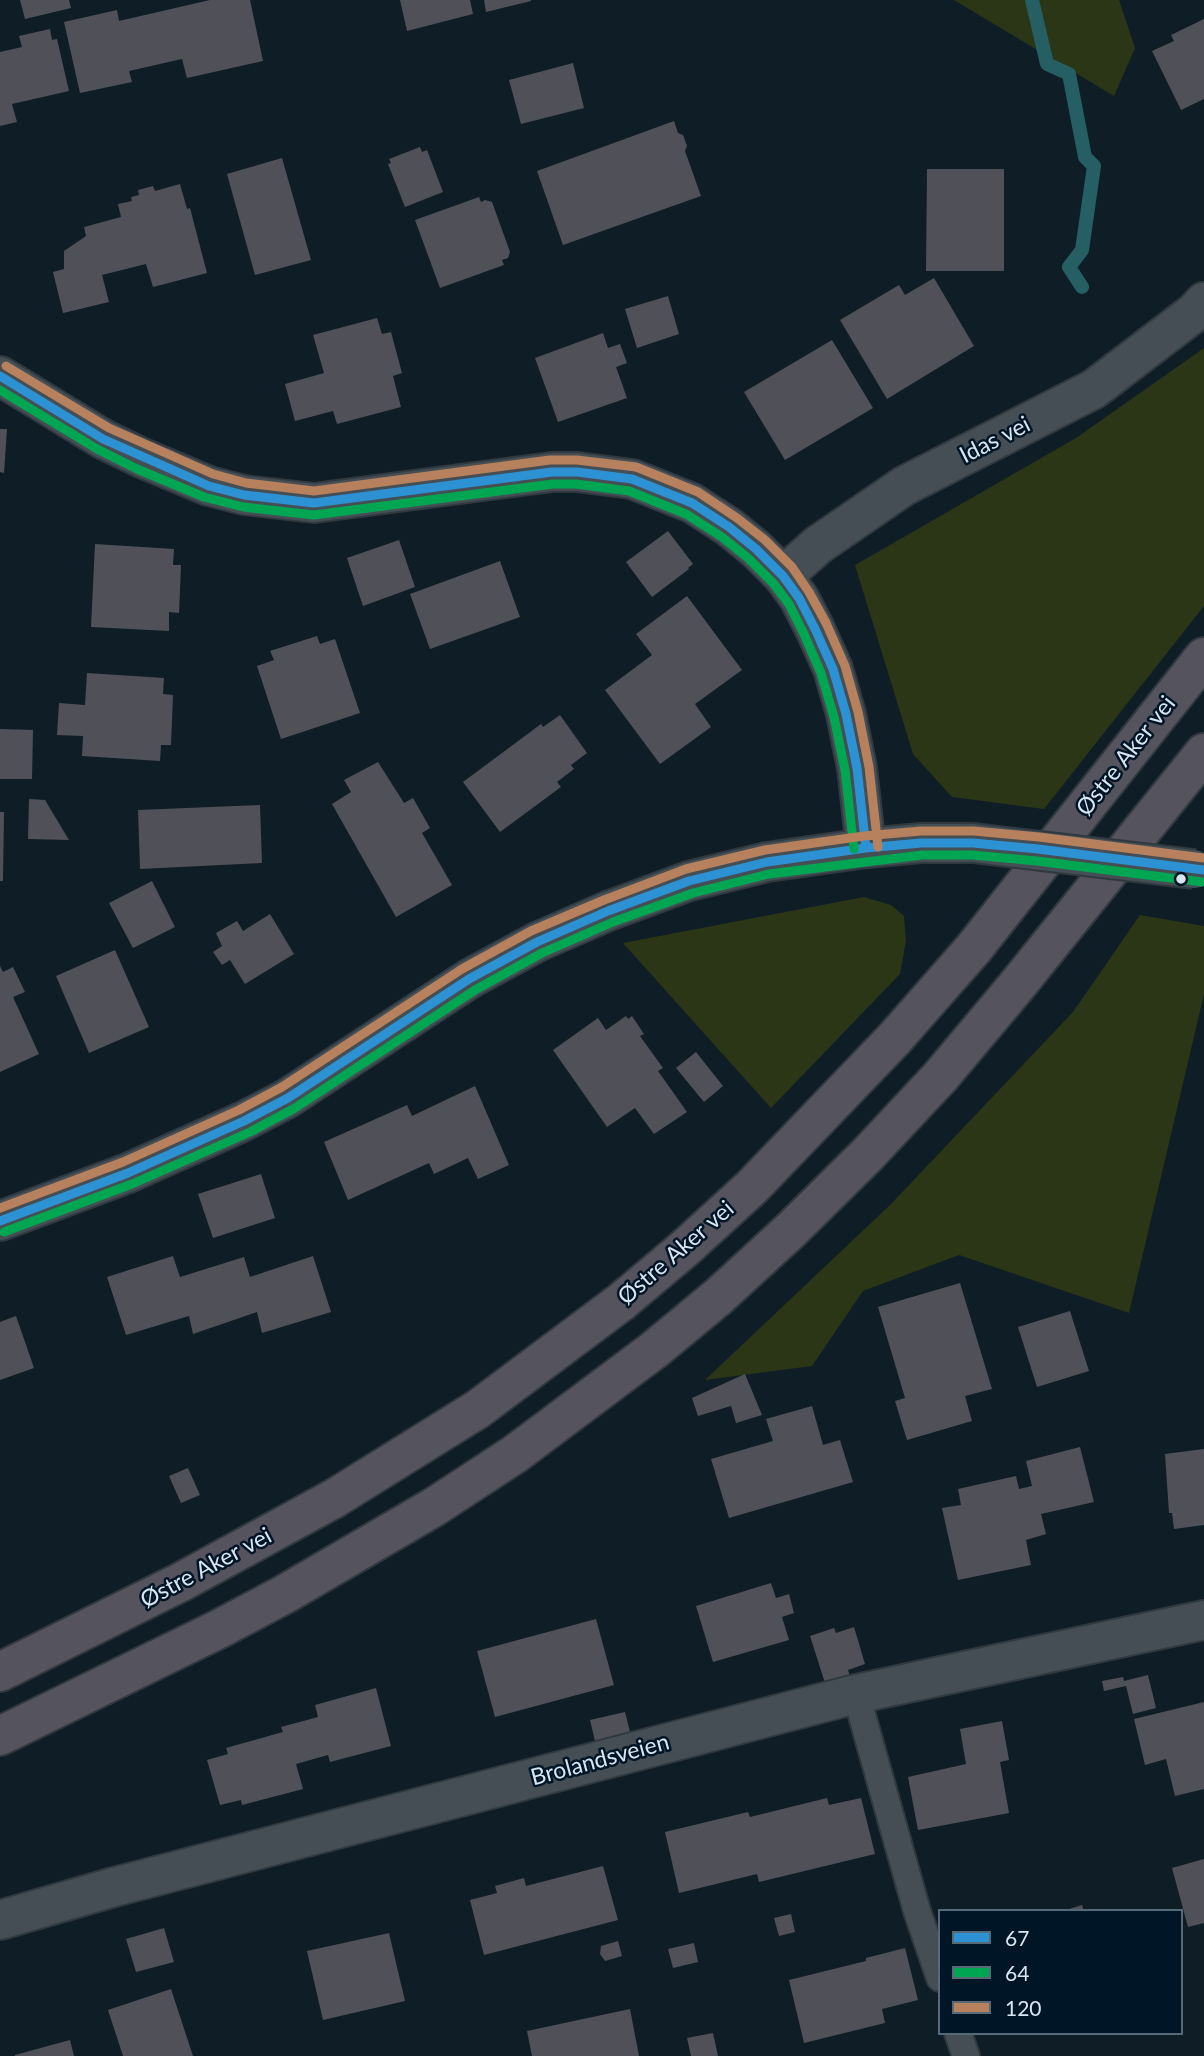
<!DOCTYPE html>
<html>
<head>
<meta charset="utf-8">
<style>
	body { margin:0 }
	#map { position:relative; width:1204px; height:2056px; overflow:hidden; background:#0f1d26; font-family:Lato,sans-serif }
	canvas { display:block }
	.legend { position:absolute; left:938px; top:1909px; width:245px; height:126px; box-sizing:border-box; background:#001525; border:2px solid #566977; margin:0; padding:9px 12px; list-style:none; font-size:21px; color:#d7e6f1 }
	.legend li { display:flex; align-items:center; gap:14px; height:35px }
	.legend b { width:35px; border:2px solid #566977 }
</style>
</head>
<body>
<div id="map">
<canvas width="1204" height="2056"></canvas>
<ul class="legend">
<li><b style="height:9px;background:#2d92d3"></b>67</li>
<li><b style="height:9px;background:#00a651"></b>64</li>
<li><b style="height:9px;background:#b6815c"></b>120</li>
</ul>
</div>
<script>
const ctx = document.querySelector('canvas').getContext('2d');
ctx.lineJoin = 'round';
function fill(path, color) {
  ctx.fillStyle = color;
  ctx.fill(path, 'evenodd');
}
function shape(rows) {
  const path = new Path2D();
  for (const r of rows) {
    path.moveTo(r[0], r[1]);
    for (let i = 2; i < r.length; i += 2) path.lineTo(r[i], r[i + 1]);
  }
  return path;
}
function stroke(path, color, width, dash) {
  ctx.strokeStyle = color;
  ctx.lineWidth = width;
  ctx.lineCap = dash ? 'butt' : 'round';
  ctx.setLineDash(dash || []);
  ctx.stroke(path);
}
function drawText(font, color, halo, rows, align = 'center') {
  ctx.font = font + ' Lato,sans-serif';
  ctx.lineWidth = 5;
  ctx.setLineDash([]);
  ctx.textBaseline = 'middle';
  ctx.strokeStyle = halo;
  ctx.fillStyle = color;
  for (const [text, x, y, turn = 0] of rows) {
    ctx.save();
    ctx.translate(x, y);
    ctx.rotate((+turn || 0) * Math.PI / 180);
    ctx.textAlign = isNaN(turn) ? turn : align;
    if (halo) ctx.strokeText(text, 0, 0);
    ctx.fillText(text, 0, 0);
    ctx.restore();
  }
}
const green = shape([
	[954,0,1119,0,1135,48,1114,96],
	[1204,348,1204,606,1044,809,952,797,913,754,855,565,1076,438],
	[864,897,891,905,904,916,906,941,900,974,771,1108,623,943],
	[1140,915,1204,926,1204,994,1129,1313,959,1255,863,1291,812,1366,705,1380,891,1204,1073,1012]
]);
const stream = shape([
	[1032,0,1047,64,1069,74,1085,157,1094,166,1082,250,1069,267,1082,287]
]);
const building = shape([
	[20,0,69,0,71,8,25,19],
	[210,0,250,0,263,61,187,78,182,59,129,71,132,82,80,93,64,22,117,10,119,21],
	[400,0,470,0,473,14,407,31],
	[484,0,531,0,531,1,486,12],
	[1204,19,1204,99,1181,110,1152,51,1174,41,1171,35],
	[50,29,52,40,57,39,69,91,12,104,17,122,0,126,0,52,22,47,19,36],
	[573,63,584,108,521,124,509,80],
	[674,121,678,133,683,135,687,146,685,151,701,196,563,245,537,171],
	[420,147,422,152,427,150,443,192,405,207,388,164,391,163,389,159],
	[282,158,311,260,255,275,227,174],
	[927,169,1004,169,1004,271,926,271],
	[180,184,187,209,190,208,207,273,153,287,146,264,102,275,109,302,63,313,53,272,64,269,64,251,86,236,84,227,121,217,118,204,132,201,131,197,139,195,138,190,153,186,155,191],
	[479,197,481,202,485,200,492,202,510,252,508,258,502,260,504,265,440,288,415,220],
	[934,278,974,346,887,399,840,320,899,285,905,295],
	[668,296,679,334,637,348,625,309],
	[377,318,382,334,391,332,402,373,393,376,401,407,337,424,333,411,295,421,285,384,324,373,313,335],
	[603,333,608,348,620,344,627,363,616,367,627,398,558,422,535,358],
	[832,340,873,408,785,460,744,392],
	[0,429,7,429,4,473,0,472],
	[668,531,693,564,688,568,689,569,652,597,626,562],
	[399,540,415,587,363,606,347,558],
	[95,544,174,549,173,565,181,565,179,613,169,612,169,631,91,627],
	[500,561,520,617,430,649,410,594],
	[687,596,742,670,695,704,711,727,660,764,605,690,652,655,636,634],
	[317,636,320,644,335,639,360,713,281,739,257,666,274,660,270,651],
	[87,673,164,678,163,694,173,695,171,745,161,745,160,761,82,756,83,736,57,735,59,703,85,705],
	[560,715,587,753,571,765,574,769,557,782,561,787,500,832,463,782,541,724,543,727],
	[0,729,33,730,32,779,0,779],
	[378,762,404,803,413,798,430,828,422,833,452,885,396,917,332,804,351,792,344,780],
	[29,799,45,800,69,840,28,839],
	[260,805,262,863,140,869,138,810],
	[0,812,4,812,3,881,0,881],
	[152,881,175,927,133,948,109,903],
	[270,914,294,954,245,984,230,960,222,965,213,952,222,946,216,933,237,921,243,931],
	[115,950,149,1027,89,1053,56,976],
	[0,966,3,972,13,967,25,992,13,997,39,1054,0,1072],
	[626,1016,628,1019,632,1016,644,1034,640,1036,663,1068,658,1071,687,1112,654,1134,635,1108,607,1127,553,1050,598,1018,606,1030],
	[696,1052,723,1086,704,1102,676,1068],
	[475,1086,509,1165,478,1179,468,1158,434,1174,429,1163,348,1200,324,1142,407,1105,412,1116],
	[261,1174,275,1218,213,1238,198,1194],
	[173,1256,180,1277,244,1257,250,1277,313,1256,331,1312,262,1333,257,1312,193,1334,189,1316,126,1335,107,1277],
	[960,1283,992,1389,965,1396,972,1421,907,1440,895,1401,905,1398,878,1307],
	[1070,1311,1089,1371,1037,1387,1018,1327],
	[16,1316,34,1368,0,1380,0,1322],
	[745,1374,762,1415,736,1423,731,1406,698,1416,692,1398],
	[812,1406,823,1445,840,1440,853,1482,729,1518,711,1459,773,1441,766,1419],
	[1080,1447,1094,1502,1041,1514,1046,1534,1026,1540,1031,1565,958,1580,942,1508,961,1505,958,1489,1016,1476,1019,1489,1032,1486,1026,1461],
	[1204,1449,1204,1525,1174,1529,1172,1513,1169,1513,1165,1454],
	[188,1468,200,1495,181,1503,169,1476],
	[771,1583,776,1598,789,1594,794,1613,782,1617,789,1640,713,1662,696,1606],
	[596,1619,614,1685,495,1717,477,1651],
	[854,1627,865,1664,848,1670,850,1676,825,1683,810,1636,834,1628,836,1633],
	[1148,1675,1156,1708,1133,1714,1126,1686,1104,1691,1102,1681,1123,1677,1124,1681],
	[376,1688,391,1746,330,1762,328,1755,296,1764,303,1789,242,1805,241,1800,220,1805,207,1760,228,1754,226,1748,283,1732,281,1727,318,1717,315,1705],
	[1204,1702,1204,1789,1175,1796,1166,1759,1145,1765,1134,1719],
	[625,1712,630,1732,595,1741,590,1720],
	[1002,1721,1009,1760,1000,1762,1009,1813,918,1830,908,1777,966,1764,960,1729],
	[827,1798,829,1805,861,1798,875,1854,759,1882,757,1874,679,1893,665,1832,748,1812,750,1817],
	[1204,1859,1204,1923,1188,1927,1172,1868],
	[603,1866,618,1920,484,1955,470,1900,497,1893,495,1886,524,1878,526,1886],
	[1082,1905,1084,1911,1066,1911,1066,1910],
	[791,1914,795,1932,779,1936,774,1918],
	[164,1928,174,1962,136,1972,126,1939],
	[389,1933,405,2001,323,2020,307,1951],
	[618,1941,622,1956,605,1961,600,1954,601,1946],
	[694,1943,698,1962,673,1968,668,1949],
	[905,1948,918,2000,882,2009,885,2023,804,2043,789,1980,866,1961,866,1958],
	[171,1989,193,2056,123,2056,108,2010],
	[630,2009,639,2056,532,2056,527,2031],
	[713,2033,718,2056,691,2056,687,2038],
	[70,2040,74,2056,15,2056,15,2055]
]);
const service = shape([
	[856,1694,917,1911,940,1978],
	[958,2033,966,2056]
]);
const minor = shape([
	[783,576,818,545,904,486,1094,389,1195,312,1204,302],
	[0,1920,114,1887,856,1694,1204,1620]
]);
const tertiary = shape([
	[0,376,103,439,142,458,209,486,244,495,314,503,552,472,577,472,632,479,692,503,729,527,756,549,783,576,799,598,815,629,833,669,846,714,857,768,866,848],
	[0,1221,128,1173,244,1121,288,1098,469,979,537,942,608,911,689,881,767,862,866,848,921,843,973,843]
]);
const trunk = shape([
	[0,1672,181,1582,335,1498,478,1409,621,1302,684,1249,752,1187,895,1038,974,948,1204,657],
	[0,1736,219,1629,285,1594,434,1507,515,1454,654,1350,718,1297,791,1230,868,1154,941,1076,1019,983,1204,753]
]);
const tertiaryBridge = shape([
	[973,843,1194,869]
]);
const bus1 = shape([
	[0,376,103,439,209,486,244,495,314,503,552,472,577,472,632,479,692,503,729,527,756,549,783,576,799,598,815,629,833,669,846,714,857,768,866,848],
	[0,1221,128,1173,244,1121,288,1098,469,979,537,942,608,911,689,881,767,862,866,848,921,843,973,843,1038,849,1204,870]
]);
const bus2 = shape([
	[0,390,97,449,137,469,204,497,243,507,314,515,553,484,576,484,629,491,686,514,722,537,748,558,774,584,789,604,804,634,821,673,834,717,845,770,854,849],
	[4,1232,132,1184,250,1132,295,1108,475,990,542,953,613,922,693,893,769,874,922,855,972,855,1037,861,1202,882]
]);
const bus3 = shape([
	[6,366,109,428,213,474,246,483,314,491,550,460,577,460,636,467,698,492,737,518,765,540,792,567,809,592,826,623,845,666,858,712,869,767,878,847],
	[0,1208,123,1162,239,1110,282,1087,462,969,531,931,604,900,686,869,765,850,864,836,921,831,974,831,1039,837,1204,858]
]);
const markers = [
	[1181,879,6,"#d7e6f1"]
];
const streetNames = [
	["Idas vei",995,440,-27],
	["Østre Aker vei",1126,756,-52],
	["Østre Aker vei",676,1253,-41],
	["Østre Aker vei",206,1568,-28],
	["Brolandsveien",600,1760,-15]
];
fill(green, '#2b3616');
stroke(stream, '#255f64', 14);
fill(building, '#505158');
stroke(service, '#303940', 30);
stroke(minor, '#303940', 42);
stroke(tertiary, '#303940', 42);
stroke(trunk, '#303940', 42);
stroke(service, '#444e54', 26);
stroke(minor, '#444e54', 38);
stroke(tertiary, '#444e54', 38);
stroke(trunk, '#54535e', 38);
stroke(tertiaryBridge, '#303940', 42, []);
stroke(tertiaryBridge, '#444e54', 38);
stroke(bus1, '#2d92d3', 9);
stroke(bus2, '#00a651', 9);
stroke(bus3, '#b6815c', 9);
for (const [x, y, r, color] of markers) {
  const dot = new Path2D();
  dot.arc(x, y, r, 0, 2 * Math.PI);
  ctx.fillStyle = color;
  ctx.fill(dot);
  stroke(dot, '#001525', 2.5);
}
drawText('23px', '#d7e6f1', '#001525', streetNames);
</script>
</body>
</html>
